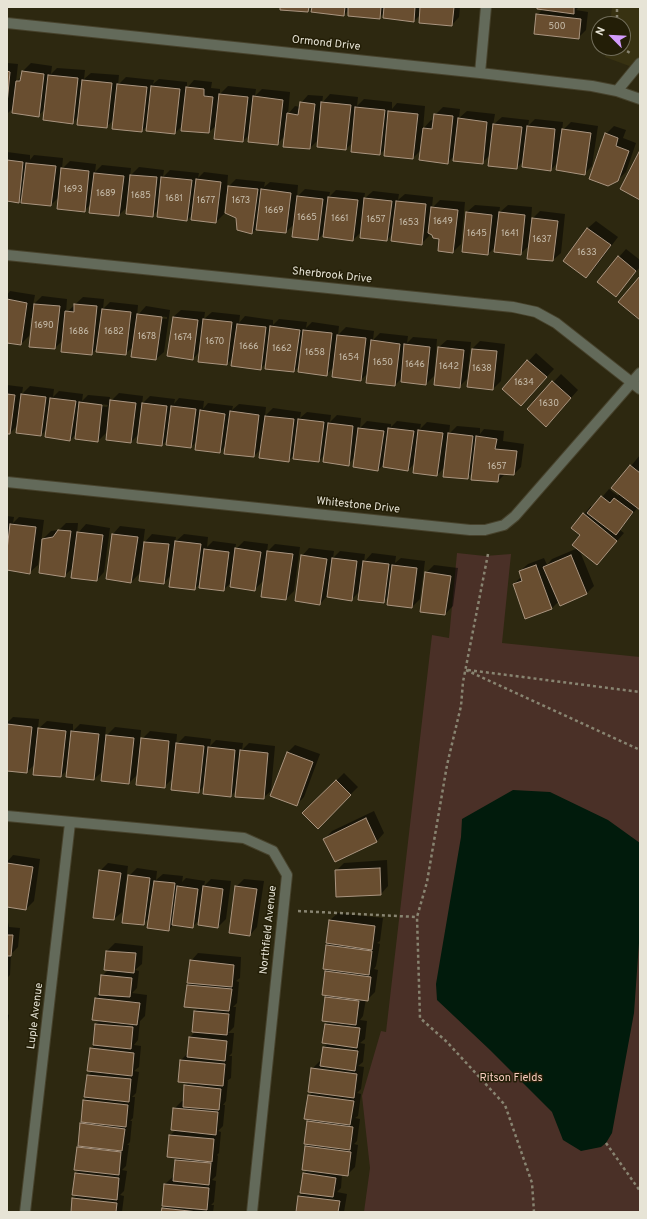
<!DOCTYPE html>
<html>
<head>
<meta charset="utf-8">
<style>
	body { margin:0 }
	#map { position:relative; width:647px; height:1219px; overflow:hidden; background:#2d2810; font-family:Overpass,sans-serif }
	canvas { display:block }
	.frame { position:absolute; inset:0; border:8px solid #e7e4d6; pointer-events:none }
	.north { position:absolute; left:591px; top:16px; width:40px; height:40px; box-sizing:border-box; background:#231e07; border:1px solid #716d5a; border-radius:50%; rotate:294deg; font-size:11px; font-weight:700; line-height:16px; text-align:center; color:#e7e4d6 }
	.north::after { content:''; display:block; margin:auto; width:14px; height:18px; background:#d39cfc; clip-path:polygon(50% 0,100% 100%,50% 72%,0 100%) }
</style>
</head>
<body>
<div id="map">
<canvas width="647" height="1219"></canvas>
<div class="frame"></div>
<div class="north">N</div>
</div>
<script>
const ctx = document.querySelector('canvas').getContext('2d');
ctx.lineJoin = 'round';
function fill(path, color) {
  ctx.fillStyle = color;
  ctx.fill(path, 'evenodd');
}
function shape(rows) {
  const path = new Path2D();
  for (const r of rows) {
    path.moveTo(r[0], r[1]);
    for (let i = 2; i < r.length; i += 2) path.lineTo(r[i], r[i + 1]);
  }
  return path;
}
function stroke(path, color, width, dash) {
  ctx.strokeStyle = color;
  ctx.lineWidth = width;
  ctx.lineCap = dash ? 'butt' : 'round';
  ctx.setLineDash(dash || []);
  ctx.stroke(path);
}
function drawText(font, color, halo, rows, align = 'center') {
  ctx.font = font + ' Overpass,sans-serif';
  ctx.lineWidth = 3;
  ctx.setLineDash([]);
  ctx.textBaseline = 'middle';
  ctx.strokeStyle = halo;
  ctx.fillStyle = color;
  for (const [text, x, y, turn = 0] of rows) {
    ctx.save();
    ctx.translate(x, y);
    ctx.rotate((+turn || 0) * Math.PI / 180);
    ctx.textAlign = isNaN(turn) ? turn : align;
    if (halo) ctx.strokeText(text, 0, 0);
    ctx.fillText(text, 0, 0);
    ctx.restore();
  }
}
const built = shape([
	[612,7,640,7,640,70,605,57,606,48,623,48,623,24,610,24]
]);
const green = shape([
	[457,553,485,556,511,554,502,643,640,657,640,1212,364,1212,370,1168,362,1096,381,1031,386,1032,432,635,449,638]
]);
const water = shape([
	[513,790,550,792,608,820,640,843,640,929,634,1013,612,1133,606,1143,601,1147,581,1151,563,1140,552,1112,490,1050,437,1000,436,984,461,837,462,819]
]);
const shadow = shape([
	[313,7,460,7,459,17,452,25,421,14,414,21,384,13,379,18,349,10,344,15],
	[538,7,579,7,576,10,588,12,586,30,578,38,537,15,543,9],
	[7,63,18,64,16,82,22,76,23,71,31,63,52,66,51,74,57,68,85,70,84,79,91,73,119,75,118,85,126,77,154,80,153,84,159,79,187,82,187,88,194,80,212,82,211,88,220,89,220,94,228,86,256,89,255,96,262,89,290,92,288,114,295,106,300,107,301,103,308,95,323,96,322,103,330,94,358,97,357,106,364,99,392,102,392,109,397,103,425,106,423,129,431,120,434,121,435,115,443,107,460,109,459,118,467,111,495,114,493,125,502,117,529,120,528,126,535,119,563,122,562,131,571,122,598,126,592,166,584,174,558,162,551,170,524,160,517,168,490,155,482,163,455,155,448,162,421,150,413,158,385,149,380,154,353,142,346,149,318,140,310,148,284,146,285,136,277,144,250,134,243,141,217,125,209,132,183,125,175,133,147,126,142,131,115,119,106,127,79,116,73,122,46,108,38,116,13,108,7,114],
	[614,126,626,130,623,138,636,143,626,172,618,180,606,134],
	[7,152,30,155,30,160,34,155,63,158,62,169,70,161,96,164,95,172,102,165,131,168,130,176,139,167,164,170,163,177,170,170,199,173,198,178,204,172,228,175,227,188,236,179,265,182,264,187,270,182,298,185,297,197,305,189,330,192,329,197,336,190,365,193,364,199,373,191,399,194,398,200,405,194,433,197,432,208,440,200,465,202,461,244,453,252,440,238,430,233,429,236,421,244,393,233,387,240,362,231,353,240,325,232,318,239,294,224,286,232,256,229,252,233,237,217,228,194,226,194,224,214,216,222,193,214,187,220,159,209,152,216,128,206,119,215,91,204,84,211,59,197,51,205,22,202,23,197,18,201,7,200],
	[475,205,500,207,499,213,508,205,532,207,531,220,540,211,565,214,561,253,553,260,530,245,520,254,496,246,488,254,467,212],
	[596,221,618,237,594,269,586,277,564,261,588,228],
	[626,249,640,260,640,267,616,295,598,281],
	[10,291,35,295,33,305,42,296,67,299,66,313,83,297,104,299,103,309,110,302,138,305,137,316,146,306,170,310,164,352,156,359,134,346,125,354,98,347,91,354,63,340,55,348,33,318,31,318,29,336,21,344,7,342,7,295],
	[143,314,167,317,167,319,143,316],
	[181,310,205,312,204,319,212,312,240,315,239,323,245,316,273,320,273,325,279,319,307,322,306,328,312,322,339,326,338,335,346,327,374,331,373,340,380,333,408,336,407,343,413,337,437,339,434,376,426,384,402,378,395,385,368,373,361,380,334,367,326,375,299,366,294,371,267,362,260,369,234,357,227,364,200,351,193,359,173,317],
	[447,340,471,342,467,379,459,387,439,347],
	[480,341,505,344,501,381,493,389,469,386,472,349],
	[536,353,554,369,528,397,503,389],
	[561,374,578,390,553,418,528,409],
	[7,385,23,387,22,394,30,386,54,389,53,397,59,391,83,394,82,401,88,395,110,397,107,420,109,420,111,401,119,393,143,396,142,404,150,396,175,399,174,404,179,398,204,401,203,409,208,403,233,406,232,410,239,404,266,407,265,416,273,408,301,412,300,418,307,412,331,415,330,422,337,415,361,418,360,428,367,421,391,424,391,427,397,421,421,424,420,429,427,422,450,425,449,434,457,426,480,428,480,434,484,429,504,431,503,441,524,444,521,467,514,474,506,473,498,481,472,473,467,478,445,467,437,475,415,463,408,470,384,464,378,470,355,457,348,464,325,454,319,461,295,454,288,461,262,448,254,456,226,445,220,452,197,441,191,447,167,440,162,445,139,434,131,442,108,431,98,441,77,433,70,440,47,429,41,435,18,425,10,433,7,433],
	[86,402,108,405,107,407,86,404],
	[640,455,640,509,638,507,620,530,624,533,604,556,579,549,594,586,586,594,559,601,552,608,526,617,514,584,522,576,520,571,528,564,544,558,547,565,552,559,578,548,582,535,584,514,591,506,593,508,609,489,618,496,620,493,613,488],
	[7,516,14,517,13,523,19,517,44,520,38,565,30,572,7,569],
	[66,523,78,523,77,534,86,524,110,528,104,572,97,580,74,567,64,576,43,539,51,531,59,530],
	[120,526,145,529,143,544,152,534,176,537,175,542,184,534,208,537,207,547,213,541,236,544,235,550,244,541,268,544,267,552,275,544,300,547,294,591,286,599,264,580,255,589,232,582,223,590,201,583,194,589,171,575,164,583,141,572,131,582,107,579,113,534],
	[309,548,334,551,333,558,340,551,365,554,364,562,372,553,396,556,395,563,401,558,425,561,420,599,412,607,389,596,383,602,360,591,352,599,327,596,320,604,302,556],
	[434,565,458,568,453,606,445,614,426,573],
	[13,717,39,719,38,729,47,721,73,724,73,731,80,724,106,727,105,737,115,727,141,730,140,741,150,731,177,734,176,745,185,736,211,739,210,746,216,740,243,743,242,750,249,743,275,746,271,791,263,798,237,789,231,796,205,785,198,792,173,778,164,787,139,773,129,783,104,770,94,779,68,769,61,776,35,764,27,772,7,770,7,723],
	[295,745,320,754,304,797,297,804,288,752],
	[344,773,358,787,318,827,304,813],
	[374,811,384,833,377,841,335,861,325,839,332,831],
	[13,855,40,859,34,901,26,909,7,906,7,862],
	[387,860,388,886,381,894,336,871,344,863],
	[108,863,128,866,122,912,114,919,94,917,100,871],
	[137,868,157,871,156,880,163,874,183,876,182,882,186,878,205,881,204,886,211,879,231,881,226,919,218,927,199,920,192,927,174,924,169,930,150,917,143,924,129,876],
	[244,879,264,881,257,927,250,935,236,887],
	[338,913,383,918,380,941,377,943,380,944,376,966,374,969,378,970,375,992,367,1000,366,999,363,1016,360,1020,367,1021,365,1039,360,1043,365,1044,363,1062,358,1066,364,1067,361,1089,357,1093,361,1094,358,1116,355,1118,360,1119,357,1141,354,1144,358,1145,355,1167,347,1175,342,1174,341,1188,337,1192,347,1194,344,1212,297,1212,299,1196,303,1192,304,1174,308,1170,306,1147,309,1144,305,1143,308,1121,311,1119,309,1096,313,1092,312,1069,320,1061,322,1061,324,1048,328,1043,326,1024,330,1021,326,997,329,994,326,971,328,968,327,946,330,943,330,920],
	[7,922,8,922,9,927,20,928,18,947,11,954,10,975,7,978],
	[115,943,143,946,142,964,135,970,139,971,137,988,132,993,147,995,145,1016,140,1021,138,1040,134,1045,141,1046,139,1067,134,1071,139,1072,136,1093,132,1097,135,1097,133,1118,130,1121,132,1121,130,1142,127,1145,129,1145,126,1166,122,1170,127,1171,124,1191,120,1195,124,1196,122,1212,72,1212,73,1199,77,1195,76,1173,80,1169,78,1148,80,1145,81,1124,84,1121,82,1121,84,1100,88,1096,85,1096,88,1075,93,1070,91,1049,94,1046,96,1024,100,1020,93,1019,96,998,100,993,102,976,109,969,105,969,107,951],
	[198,953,241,957,240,978,236,981,239,982,237,1003,233,1007,236,1007,234,1027,228,1033,234,1033,232,1053,229,1056,232,1056,231,1078,227,1081,228,1081,226,1101,223,1105,225,1105,223,1126,218,1131,221,1132,219,1153,217,1155,218,1156,216,1176,212,1180,216,1181,214,1202,211,1205,214,1205,213,1212,162,1212,163,1209,166,1205,163,1205,165,1184,174,1176,176,1160,179,1157,170,1135,176,1130,174,1109,182,1101,184,1101,185,1086,189,1082,179,1081,181,1060,188,1053,190,1037,196,1031,195,1011,199,1007,188,985,191,982,191,961],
	[7,1014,9,1015,7,1029]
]);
const building = shape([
	[280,7,309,7,308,12,280,10,280,7],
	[312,7,345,7,344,16,311,12,312,7],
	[348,7,381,7,380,19,348,16,348,7],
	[384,7,415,7,414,22,383,18,384,7],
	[420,7,454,7,452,26,419,23,420,7],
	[537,7,574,7,574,14,537,9,537,7],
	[536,14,581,19,579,39,534,34,536,14],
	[7,71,10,72,7,104,7,71],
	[22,71,44,74,39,117,12,113,16,81,20,81,22,71],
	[48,75,78,78,73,124,43,120,48,75],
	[82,80,112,83,107,128,77,125,82,80],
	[117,84,147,87,142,132,112,129,117,84],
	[151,86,180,89,175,134,146,131,151,86],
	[186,87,204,89,204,96,213,97,209,133,181,131,186,87],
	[219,94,248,97,243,142,214,139,219,94],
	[253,96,283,100,278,145,248,142,253,96],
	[300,102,315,104,310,149,283,147,287,113,298,115,300,102],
	[321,102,351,105,346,150,317,147,321,102],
	[355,107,385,110,380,155,351,152,355,107],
	[388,111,418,114,413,159,384,156,388,111],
	[434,114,453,116,448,164,419,160,423,128,432,129,434,114],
	[458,118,487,122,483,164,453,161,458,118],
	[493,124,522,127,517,169,488,166,493,124],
	[527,126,555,129,551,171,522,167,527,126],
	[562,129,591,133,585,175,556,170,562,129],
	[605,133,618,138,616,146,629,151,618,181,608,186,589,179,605,133],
	[640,150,640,200,620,189,640,150],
	[7,160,23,162,19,203,7,201,7,160],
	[26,163,56,166,51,206,21,203,26,163],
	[61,168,89,171,85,212,57,209,61,168],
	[94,173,124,176,119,216,89,213,94,173],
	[130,175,157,177,153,217,126,214,130,175],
	[161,177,192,180,187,221,157,217,161,177],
	[196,179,221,182,216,223,191,220,196,179],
	[228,186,258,189,252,234,237,230,236,218,225,213,228,186],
	[261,189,291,193,286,233,256,230,261,189],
	[297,196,323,199,318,240,292,237,297,196],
	[328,197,358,200,353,241,323,237,328,197],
	[364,198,392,201,387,241,360,238,364,198],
	[396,201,426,204,422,245,391,241,396,201],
	[431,207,458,210,453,253,438,251,439,239,433,238,432,235,428,233,431,207],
	[466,212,492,215,488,255,462,252,466,212],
	[499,212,525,215,521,255,494,252,499,212],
	[532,218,558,221,553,261,527,259,532,218],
	[587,228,611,245,586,278,563,261,587,228],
	[618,256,636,271,616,297,597,282,618,256],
	[640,276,640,320,618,302,640,276],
	[7,299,27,303,21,345,7,343,7,299],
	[34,304,60,306,55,349,29,347,34,304],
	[74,304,97,306,92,355,61,352,65,311,74,312,74,304],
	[102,309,131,312,126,355,96,352,102,309],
	[137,314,162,317,156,360,131,357,137,314],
	[173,317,198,320,193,360,167,356,173,317],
	[203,319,232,322,227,365,198,362,203,319],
	[237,324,266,327,261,370,231,366,237,324],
	[270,326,300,330,294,372,265,369,270,326],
	[303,330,332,333,327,376,298,372,303,330],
	[337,335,366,338,361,381,332,377,337,335],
	[371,340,400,344,395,386,366,383,371,340],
	[404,344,430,347,426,385,401,382,404,344],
	[438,347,464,350,460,388,434,385,438,347],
	[472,349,497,351,493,390,467,387,472,349],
	[527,360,547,377,521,406,502,389,527,360],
	[552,381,571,398,546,427,527,409,552,381],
	[7,394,15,395,10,434,7,434,7,394],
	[21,394,46,397,41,436,16,433,21,394],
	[50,398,76,401,70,441,45,437,50,398],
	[110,400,136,403,131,443,106,440,110,400],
	[79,402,102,405,98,442,75,439,79,402],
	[142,403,167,406,162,446,137,443,142,403],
	[171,406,196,409,191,448,166,445,171,406],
	[200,410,225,414,220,453,195,450,200,410],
	[230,411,259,415,254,457,224,454,230,411],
	[265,416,294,419,289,462,259,458,265,416],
	[298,419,324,422,319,462,293,459,298,419],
	[328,423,353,426,349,466,323,462,328,423],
	[358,428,384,431,378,471,353,467,358,428],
	[388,428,414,431,408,471,383,467,388,428],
	[418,430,443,433,437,476,413,473,418,430],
	[448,433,473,436,468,479,443,477,448,433],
	[476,436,497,439,495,449,517,451,514,475,499,474,498,482,471,480,476,436],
	[630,465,640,473,640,510,611,488,630,465],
	[601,496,610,503,614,498,633,512,616,535,587,513,601,496],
	[583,513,617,541,597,565,572,545,580,535,571,528,583,513],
	[10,524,36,527,30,574,7,570,7,550,10,524],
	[58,530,71,531,65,577,39,573,42,539,53,537,58,530],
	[77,532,103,535,97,581,71,578,77,532],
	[112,534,138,537,131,583,106,579,112,534],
	[175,541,201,544,195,590,169,587,175,541],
	[144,542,169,544,164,584,139,581,144,542],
	[235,548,261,552,255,591,230,587,235,548],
	[204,549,229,552,224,591,199,588,204,549],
	[267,551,293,554,286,600,261,597,267,551],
	[301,555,327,559,320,605,295,601,301,555],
	[571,555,587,594,560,606,543,567,571,555],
	[332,558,357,561,352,601,327,597,332,558],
	[363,561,389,564,384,603,358,600,363,561],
	[392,565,417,568,412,608,387,605,392,565],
	[536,565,552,609,525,619,513,584,522,581,519,571,536,565],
	[425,572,451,576,445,615,420,612,425,572],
	[7,724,32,727,27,773,7,771,7,724],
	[38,728,66,731,61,777,33,775,38,728],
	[71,731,99,734,94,780,66,777,71,731],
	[106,735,134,738,129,784,101,781,106,735],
	[141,738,169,741,165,788,136,785,141,738],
	[176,743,204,746,199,793,171,790,176,743],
	[208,747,235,750,231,797,203,794,208,747],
	[240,750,268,753,264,799,235,797,240,750],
	[287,752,313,762,297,806,270,796,287,752],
	[336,780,351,795,318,829,302,813,336,780],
	[366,818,377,842,335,862,323,839,366,818],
	[7,863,33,867,26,910,7,907,7,863],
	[380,868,381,895,336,897,335,870,380,868],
	[99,870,121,873,114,920,93,918,99,870],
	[128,875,150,878,144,925,122,923,128,875],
	[154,881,175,883,169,931,147,928,154,881],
	[177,886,198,889,193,928,172,925,177,886],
	[203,886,223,889,218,928,198,925,203,886],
	[235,886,257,889,250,936,229,933,235,886],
	[329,920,375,926,372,950,326,943,329,920],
	[7,935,13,935,11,956,7,956,7,935],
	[326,945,372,951,369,975,323,969,326,945],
	[106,951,136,953,134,973,104,970,106,951],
	[190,960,234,965,232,987,187,983,190,960],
	[325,971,371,977,368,1001,322,995,325,971],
	[101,975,132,978,130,997,99,995,101,975],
	[187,985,232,989,229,1011,184,1007,187,985],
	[325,997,359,1001,356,1025,322,1021,325,997],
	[95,998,140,1003,137,1025,92,1020,95,998],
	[194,1011,229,1014,227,1035,192,1032,194,1011],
	[95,1024,133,1027,131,1049,93,1045,95,1024],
	[325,1024,360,1028,357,1048,322,1043,325,1024],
	[189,1037,227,1041,225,1061,187,1057,189,1037],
	[323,1047,358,1051,355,1071,320,1066,323,1047],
	[90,1048,134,1053,132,1076,87,1071,90,1048],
	[180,1060,225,1064,223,1086,178,1082,180,1060],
	[311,1068,357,1074,354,1098,308,1092,311,1068],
	[87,1075,131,1079,129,1102,84,1097,87,1075],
	[184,1085,221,1089,219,1110,183,1107,184,1085],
	[308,1095,354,1101,350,1125,304,1119,308,1095],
	[83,1100,128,1105,126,1127,81,1122,83,1100],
	[173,1108,218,1112,216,1135,171,1130,173,1108],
	[307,1121,353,1127,350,1150,304,1144,307,1121],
	[80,1123,125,1129,122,1151,78,1146,80,1123],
	[169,1135,214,1139,212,1162,167,1157,169,1135],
	[305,1146,351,1152,348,1176,302,1170,305,1146],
	[77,1147,121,1152,119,1175,74,1170,77,1147],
	[175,1160,211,1163,209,1185,173,1181,175,1160],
	[75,1173,119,1178,117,1200,72,1195,75,1173],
	[303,1173,336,1178,333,1197,300,1193,303,1173],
	[164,1184,209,1188,207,1210,162,1206,164,1184],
	[298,1196,340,1201,338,1212,296,1212,298,1196],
	[72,1198,117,1203,116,1212,71,1212,72,1198],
	[162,1208,198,1212,161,1212,162,1208]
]);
const path = shape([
	[617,24,617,7],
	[622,48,630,53],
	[488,554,463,682,461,706,447,765,427,882,417,917,420,1018,447,1042,505,1105,532,1183,534,1212],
	[466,670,640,750],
	[468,670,640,692],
	[298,911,417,917],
	[606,1143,640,1191]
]);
const minor = shape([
	[7,23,480,73,592,86,617,91,640,99],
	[480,73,486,7],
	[617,91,640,63],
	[7,255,513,307,536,312,556,323,640,389],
	[7,482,470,530,485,530,504,525,515,516,640,373],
	[7,816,244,838,273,851,287,875,252,1212],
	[25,1212,70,823]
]);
const numberNames = [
	["500",557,27],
	["1693",73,190],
	["1689",106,194],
	["1685",141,196],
	["1681",174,199],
	["1677",206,201],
	["1673",241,201],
	["1669",274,211],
	["1665",307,218],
	["1661",340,219],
	["1657",376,220],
	["1649",443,222],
	["1653",409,223],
	["1645",477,234],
	["1641",510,234],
	["1637",542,240],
	["1633",587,253],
	["1690",44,326],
	["1686",79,332],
	["1682",114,332],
	["1678",147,337],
	["1674",183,338],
	["1670",215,342],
	["1666",249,347],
	["1662",282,349],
	["1658",315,353],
	["1654",349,358],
	["1650",383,363],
	["1646",415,365],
	["1642",449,367],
	["1638",482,369],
	["1634",524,383],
	["1630",549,404],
	["1657",497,467]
];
const streetNames = [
	["Ormond Drive",326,44,6],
	["Sherbrook Drive",332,276,6],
	["Whitestone Drive",358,506,6],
	["Northfield Avenue",269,930,-84],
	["Luple Avenue",36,1016,-83]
];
const parkNames = [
	["Ritson Fields",511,1079]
];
fill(built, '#383212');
fill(green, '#4a3027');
fill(water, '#011b0c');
fill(shadow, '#0007');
fill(building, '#694e30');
stroke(building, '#aa9580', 1);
stroke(minor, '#47422c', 12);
stroke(path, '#888471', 2.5, [3, 3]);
stroke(minor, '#636a5a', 10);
drawText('9px', '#c8beac', null, numberNames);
drawText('11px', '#e7e4d6', '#231e07', streetNames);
drawText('11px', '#f7ccbe', '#231e07', parkNames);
</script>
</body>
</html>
